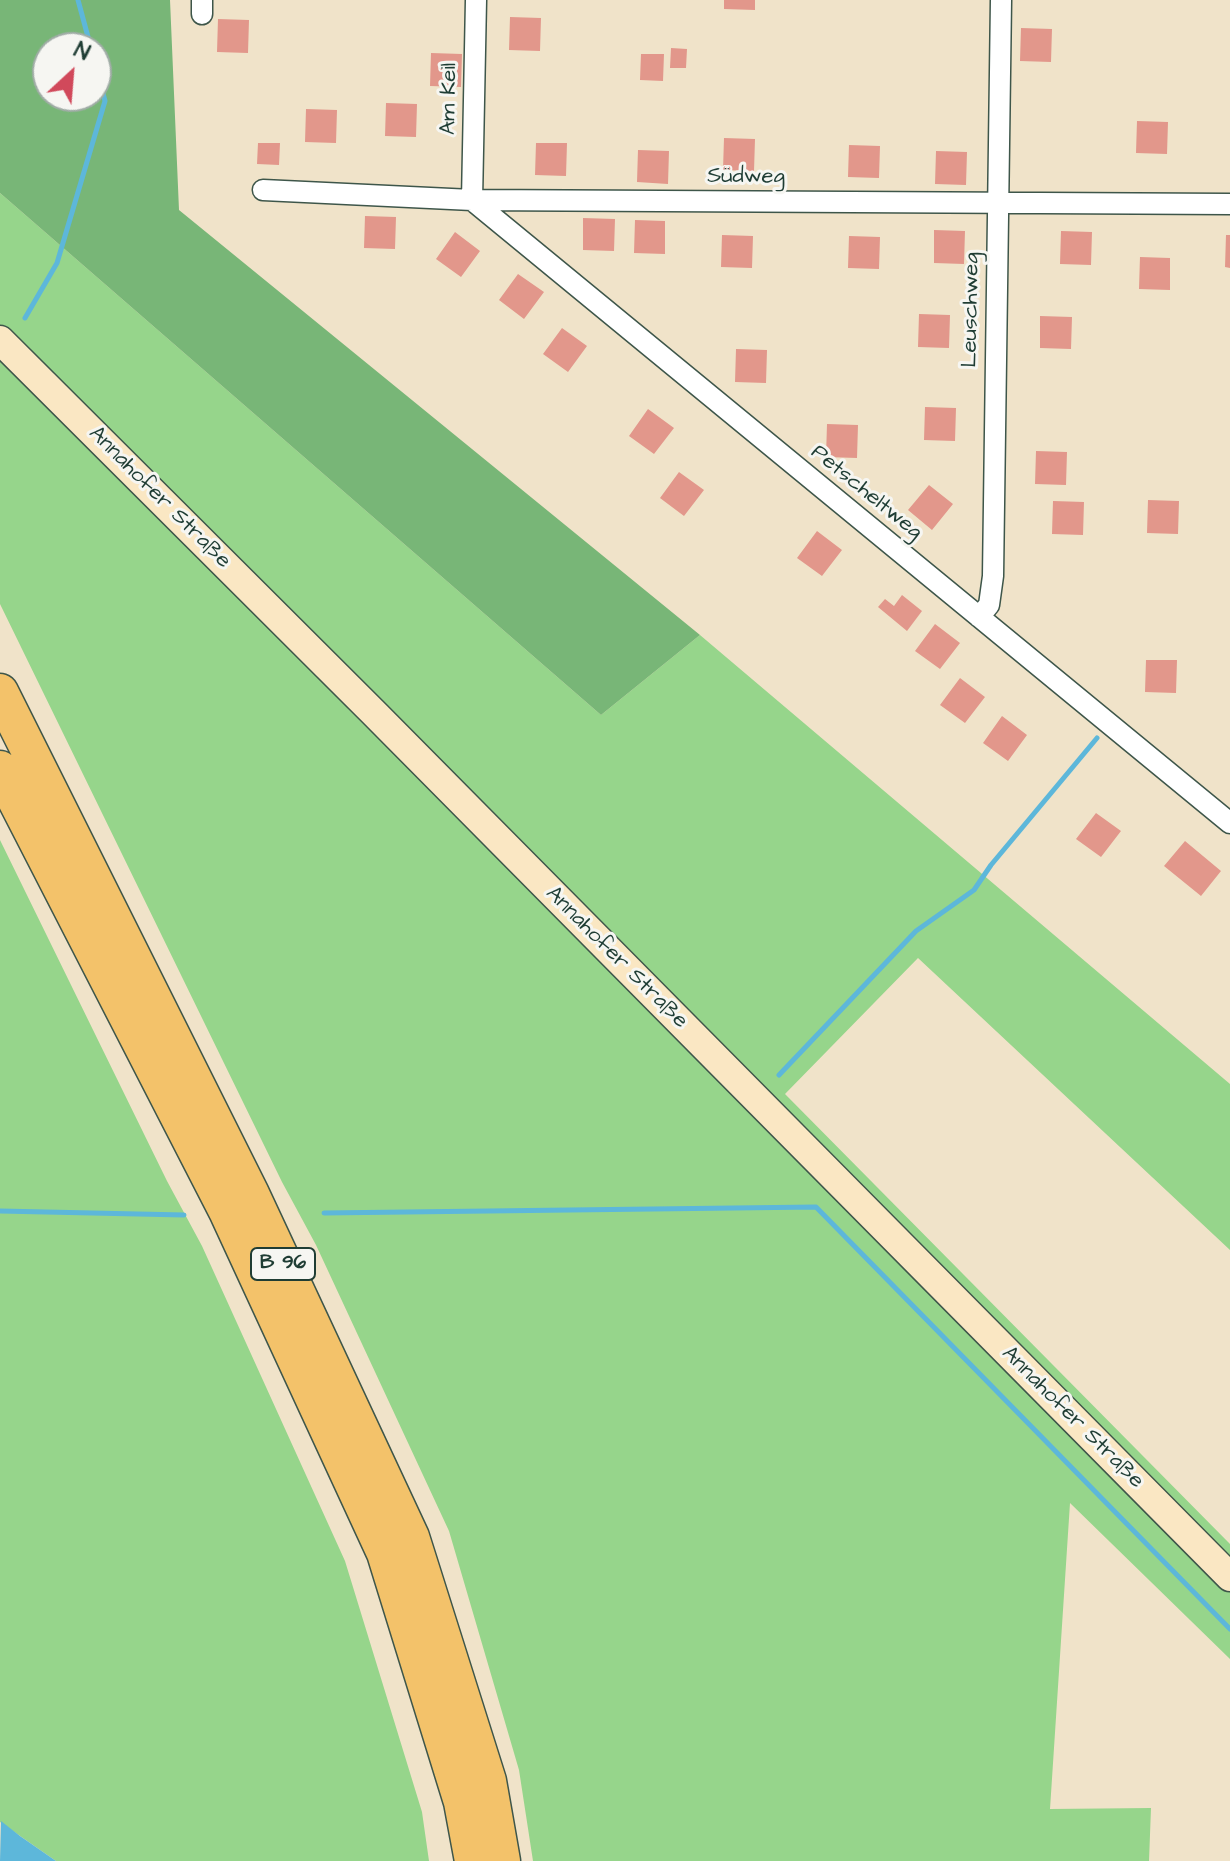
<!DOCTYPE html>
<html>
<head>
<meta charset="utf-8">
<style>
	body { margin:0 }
	#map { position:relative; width:1230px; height:1861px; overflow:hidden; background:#f0e3c9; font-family:"Architects Daughter",sans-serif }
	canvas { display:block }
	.north { position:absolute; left:32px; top:32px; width:80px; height:80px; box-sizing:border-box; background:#f6f6f2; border:2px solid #a0aca6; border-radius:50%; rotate:26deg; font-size:22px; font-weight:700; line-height:32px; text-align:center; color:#1f3d34 }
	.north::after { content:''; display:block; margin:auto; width:28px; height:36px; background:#d1495b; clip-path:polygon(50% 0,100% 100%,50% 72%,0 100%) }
</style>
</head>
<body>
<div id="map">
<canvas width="1230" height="1861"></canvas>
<div class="north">N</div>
</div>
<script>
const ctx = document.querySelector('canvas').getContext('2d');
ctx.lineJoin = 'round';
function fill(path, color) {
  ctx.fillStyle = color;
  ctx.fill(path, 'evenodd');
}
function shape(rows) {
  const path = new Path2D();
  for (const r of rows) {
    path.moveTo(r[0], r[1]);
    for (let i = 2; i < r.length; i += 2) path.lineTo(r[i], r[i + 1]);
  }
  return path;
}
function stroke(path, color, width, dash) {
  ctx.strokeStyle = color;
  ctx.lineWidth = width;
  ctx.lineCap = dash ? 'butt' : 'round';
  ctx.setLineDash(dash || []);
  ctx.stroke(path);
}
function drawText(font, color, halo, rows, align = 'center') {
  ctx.font = font + ' "Architects Daughter",sans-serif';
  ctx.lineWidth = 6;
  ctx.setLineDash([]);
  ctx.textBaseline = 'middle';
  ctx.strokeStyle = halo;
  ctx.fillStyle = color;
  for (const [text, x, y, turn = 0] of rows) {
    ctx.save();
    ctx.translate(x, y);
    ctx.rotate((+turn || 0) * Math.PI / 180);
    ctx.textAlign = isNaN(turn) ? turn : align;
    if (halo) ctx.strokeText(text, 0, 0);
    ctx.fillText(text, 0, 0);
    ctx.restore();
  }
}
const green = shape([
	[0,193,601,715,700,635,1230,1084,1230,1250,918,958,785,1094,1230,1544,1230,1659,1070,1503,1050,1809,1151,1808,1149,1861,533,1861,519,1770,449,1531,316,1245,282,1182,0,604],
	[0,840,167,1181,202,1246,345,1561,422,1812,429,1861,56,1861,0,1822]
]);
const forest = shape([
	[0,0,170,0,179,210,700,635,601,715,0,193],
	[48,48,96,48,96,96,48,96]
]);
const water = shape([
	[1,1821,20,1836,56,1861,0,1861]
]);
const stream = shape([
	[78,0,91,48],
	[25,318,57,263,105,101,96,67],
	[779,1075,916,931,974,890,991,865,1097,738],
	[0,1211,184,1215],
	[324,1213,816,1207,1230,1629]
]);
const building = shape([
	[724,0,755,0,755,10,724,9],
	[510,17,541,18,540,51,509,50],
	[218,19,249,20,248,53,217,52],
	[1021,28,1052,29,1051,62,1020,61],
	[671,48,687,49,686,68,670,68],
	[431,53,462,54,461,87,430,86],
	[641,54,664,54,663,81,640,80],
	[386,103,417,104,416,137,385,136],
	[306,109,337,110,336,143,305,142],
	[1137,121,1168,122,1167,154,1136,153],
	[724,138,755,139,754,171,723,170],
	[258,143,280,143,279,165,257,164],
	[536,143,567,143,566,176,535,175],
	[849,145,880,146,879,178,848,177],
	[638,150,669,151,668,184,637,182],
	[936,151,967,152,966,185,935,184],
	[365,216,396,217,395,249,364,248],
	[583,218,615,219,614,251,583,250],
	[635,220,665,221,665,254,634,253],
	[934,230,965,231,964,264,934,263],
	[1061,231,1092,232,1091,265,1060,264],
	[455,232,480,251,461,277,436,259],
	[722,235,753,236,752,268,721,267],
	[1226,235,1230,235,1230,268,1225,267],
	[849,236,880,237,879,269,848,268],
	[1140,257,1170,258,1170,290,1139,289],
	[518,274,544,292,524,319,499,300],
	[919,314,950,315,949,348,918,347],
	[1040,316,1072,317,1071,349,1040,348],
	[562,328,587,346,568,372,543,354],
	[736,349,767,350,766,383,735,382],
	[925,407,956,408,955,441,924,440],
	[648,409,674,428,654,454,629,436],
	[827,424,858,425,857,458,826,457],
	[1036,451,1067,452,1066,485,1035,484],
	[679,472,704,490,684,516,660,498],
	[929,485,953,504,932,530,908,510],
	[1148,500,1179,501,1178,534,1147,533],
	[1053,501,1084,502,1083,535,1052,534],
	[817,531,842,550,822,576,797,558],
	[902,595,922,611,907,631,878,607,885,599,894,606],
	[935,624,960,643,940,669,915,651],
	[1146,660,1177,660,1176,693,1145,692],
	[960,678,985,697,965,723,940,705],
	[1002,716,1027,735,1008,761,983,743],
	[1096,813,1121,831,1101,857,1076,839],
	[1185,841,1221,871,1201,896,1164,866]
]);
const street = shape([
	[476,0,472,200,1230,823],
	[202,14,202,0],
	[263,190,472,200,1230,204],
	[979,617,989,605,993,576,1001,0]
]);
const secondary = shape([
	[0,340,374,713,1230,1577]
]);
const highway = shape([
	[0,692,251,1194,411,1537,488,1781,502,1861],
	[0,769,227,1211,385,1553,462,1802,473,1861]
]);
const shields = [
	[283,1264,64]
];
const shieldNames = [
	["B 96",283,1264]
];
const streetNames = [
	["Am Keil",450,99,-89],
	["Südweg",746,177],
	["Leuschweg",972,310,-89],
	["Petscheltweg",866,493,39],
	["Annahofer Straße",159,498,45],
	["Annahofer Straße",616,958,45],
	["Annahofer Straße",1072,1418,45]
];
fill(green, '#96d58b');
fill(forest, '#78b677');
fill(water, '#5db7da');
stroke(stream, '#5db7da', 5);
fill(building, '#e2978b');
stroke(street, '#3e564a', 23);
stroke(secondary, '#3e564a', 31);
stroke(highway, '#3e564a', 39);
stroke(street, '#fff', 20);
stroke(secondary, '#fae7c3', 28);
stroke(highway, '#f3c26a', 36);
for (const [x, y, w] of shields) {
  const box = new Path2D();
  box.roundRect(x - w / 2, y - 16, w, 32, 6);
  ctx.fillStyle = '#f6f6f2';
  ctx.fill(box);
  stroke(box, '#1f3d34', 2);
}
drawText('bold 20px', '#1f3d34', null, shieldNames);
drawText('22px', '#1f3d34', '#f6f6f2', streetNames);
</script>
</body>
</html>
